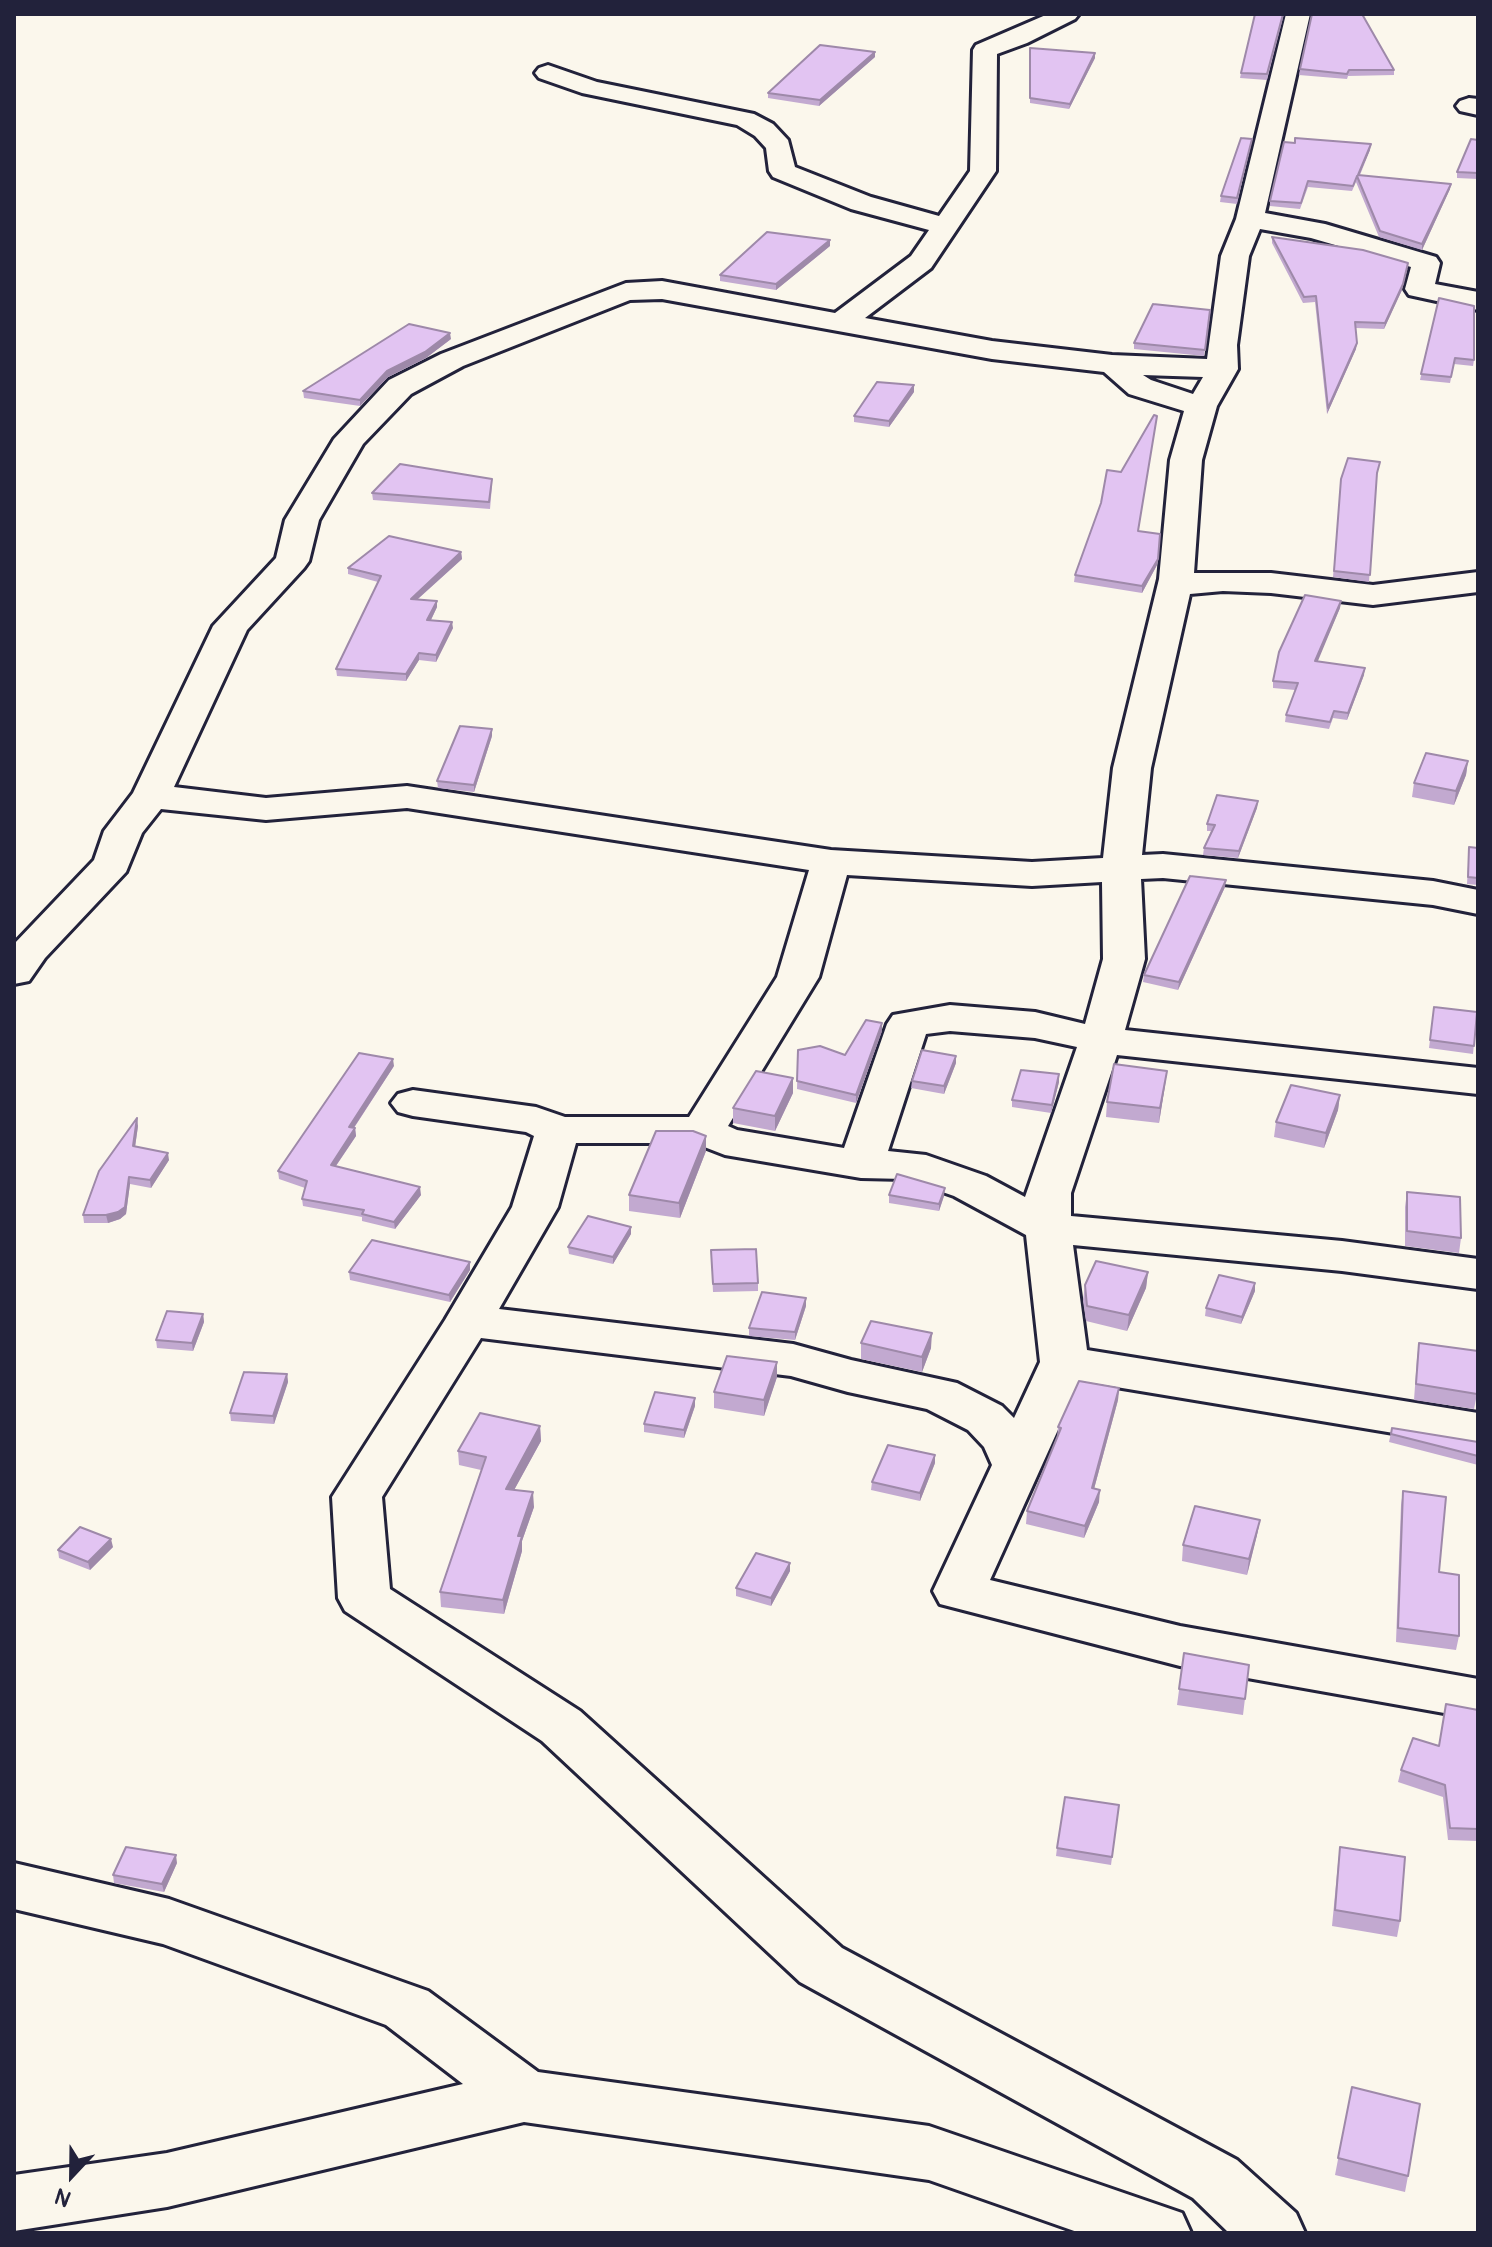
<!DOCTYPE html>
<html>
<head>
<meta charset="utf-8">
<style>
	body { margin:0 }
	#map { position:relative; width:1492px; height:2247px; overflow:hidden; background:#fbf7ec; font-family:Pangolin,sans-serif }
	canvas { display:block }
	.frame { position:absolute; inset:0; border:16px solid #22223b; pointer-events:none }
	.north { position:absolute; left:32px; top:2135px; width:80px; height:80px; -webkit-text-stroke:6px #fbf7ec; paint-order:stroke; rotate:202deg; font-size:22px; font-weight:700; line-height:32px; text-align:center; color:#22223b }
	.north::after { content:''; display:block; margin:auto; width:28px; height:36px; background:#22223b; clip-path:polygon(50% 0,100% 100%,50% 72%,0 100%) }
</style>
</head>
<body>
<div id="map">
<canvas width="1492" height="2247"></canvas>
<div class="frame"></div>
<div class="north">N</div>
</div>
<script>
const ctx = document.querySelector('canvas').getContext('2d');
ctx.lineJoin = 'round';
function shape(rows) {
  const path = new Path2D();
  for (const r of rows) {
    path.moveTo(r[0], r[1]);
    for (let i = 2; i < r.length; i += 2) path.lineTo(r[i], r[i + 1]);
  }
  return path;
}
function stroke(path, color, width, dash) {
  ctx.strokeStyle = color;
  ctx.lineWidth = width;
  ctx.lineCap = dash ? 'butt' : 'round';
  ctx.setLineDash(dash || []);
  ctx.stroke(path);
}
function fill(path, color) {
  ctx.fillStyle = color;
  ctx.fill(path, 'evenodd');
}
const minor = shape([
	[1048,14,1079,14,1075,19,1027,43,997,54,996,171,931,268,865,318,992,341,1112,355,1207,359,1221,256,1236,219,1286,14,1310,14,1265,213,1325,224,1436,257,1440,263,1435,284,1478,292,1478,310,1409,295,1405,289,1411,267,1311,238,1260,229,1249,256,1237,345,1238,369,1217,406,1202,460,1194,573,1271,573,1373,585,1478,572,1478,592,1373,605,1271,593,1223,591,1190,594,1151,768,1142,855,1163,854,1433,881,1478,890,1478,914,1433,905,1163,878,1141,879,1145,959,1125,1030,1478,1068,1478,1094,1117,1055,1071,1193,1071,1216,1342,1241,1478,1259,1478,1289,1342,1271,1073,1245,1087,1350,1478,1413,1478,1447,1080,1381,990,1580,1180,1626,1478,1679,1478,1719,1180,1666,940,1604,933,1591,992,1465,984,1447,968,1430,927,1409,848,1392,791,1376,481,1338,382,1497,390,1589,580,1711,842,1948,1237,2160,1296,2213,1305,2233,1229,2233,1193,2198,800,1982,542,1741,345,1611,338,1598,332,1497,445,1320,512,1207,534,1136,526,1132,413,1116,398,1112,391,1103,398,1094,413,1090,536,1107,565,1117,689,1117,777,977,809,870,407,808,266,820,161,809,142,833,126,872,45,958,29,981,14,984,14,944,94,860,104,831,133,793,213,626,276,558,285,520,334,439,389,380,441,354,626,283,662,281,835,313,911,256,929,230,851,209,773,177,769,171,766,148,755,136,737,125,582,93,539,78,535,73,539,68,548,65,597,82,754,114,773,124,788,140,795,167,871,197,939,216,970,171,973,50,976,45,1048,14],
	[662,299,992,359,1104,372,1129,394,1184,411,1170,460,1159,579,1113,768,1103,858,1032,862,831,850,407,786,266,798,174,787,247,630,304,568,309,561,319,520,363,444,411,394,463,366,630,300,662,299],
	[1143,375,1203,377,1193,394,1151,380,1143,375],
	[847,875,1032,886,1102,882,1103,959,1085,1024,1035,1012,950,1005,893,1015,887,1024,844,1148,737,1130,728,1126,819,977,847,875],
	[950,1031,1035,1038,1077,1047,1025,1197,986,1176,926,1155,888,1151,926,1034,950,1031],
	[576,1143,694,1143,725,1155,861,1178,905,1179,954,1196,1026,1235,1040,1362,1014,1418,1002,1406,957,1383,851,1360,793,1344,499,1309,558,1207,576,1143],
	[1469,98,1478,99,1478,115,1460,111,1456,106,1460,101,1469,98],
	[14,1863,169,1899,428,1991,538,2072,929,2126,1182,2213,1191,2233,1080,2233,929,2180,524,2122,167,2207,14,2231,14,2175,167,2153,463,2084,386,2025,163,1944,14,1909,14,1863]
]);
const wall = shape([
	[1284,14,1267,80,1240,78,1241,73],
	[1030,48,1095,53,1095,58,1069,109,1030,103],
	[875,57,819,106,768,98,768,93],
	[1300,69,1394,70,1394,75,1348,76,1347,79,1299,75],
	[1252,139,1237,204,1220,202,1221,196],
	[1478,140,1478,179,1457,178,1457,172],
	[1370,150,1360,175,1450,189,1422,250,1379,237,1356,182,1352,191,1308,187,1300,209,1270,206,1270,201],
	[1272,237,1402,290,1384,329,1356,328,1356,349,1327,414,1315,302,1303,303,1272,243],
	[830,246,776,290,720,281,720,275],
	[1439,298,1474,360,1473,366,1454,364,1450,383,1420,380],
	[1210,310,1204,356,1134,349,1134,343],
	[451,339,426,358,388,377,360,406,304,398,303,391],
	[914,392,889,427,854,422,854,416],
	[1380,462,1376,478,1369,582,1333,577,1341,479],
	[492,486,490,509,373,500,372,493],
	[1139,532,1160,534,1157,565,1142,593,1074,582,1075,575],
	[461,552,462,559,418,599,437,601,437,607,431,620,453,628,436,662,419,660,406,681,337,676,336,669,378,582,348,574,348,568],
	[1341,601,1340,608,1317,661,1364,675,1347,720,1333,718,1329,729,1285,722,1286,715,1295,690,1273,688,1273,681],
	[492,736,474,792,438,788,437,781],
	[1468,761,1466,775,1454,805,1412,797,1414,783],
	[1258,801,1257,808,1238,858,1203,855,1204,848,1211,831,1207,831,1207,824],
	[1469,847,1478,848,1478,885,1467,884],
	[1225,887,1178,990,1143,982,1144,975],
	[1434,1007,1477,1012,1473,1054,1429,1048],
	[882,1031,856,1103,797,1089,798,1050,845,1055],
	[956,1063,944,1094,911,1088,912,1081],
	[394,1066,354,1128,355,1128,356,1136,336,1166,421,1195,395,1229,362,1221,362,1217,303,1206,302,1199,305,1188,279,1179,278,1171],
	[1167,1071,1159,1123,1106,1117,1107,1102],
	[1059,1074,1059,1082,1051,1113,1012,1107,1012,1100],
	[793,1078,793,1093,775,1131,733,1123,733,1108],
	[1340,1095,1338,1110,1324,1148,1274,1137,1276,1122],
	[138,1126,135,1147,169,1160,151,1188,130,1184,126,1214,120,1219,108,1223,84,1223,83,1215],
	[706,1151,680,1218,629,1211,629,1195],
	[1407,1192,1461,1238,1459,1253,1405,1246,1405,1207],
	[889,1195,944,1196,939,1211,889,1203],
	[631,1234,613,1264,569,1254,568,1247],
	[711,1250,758,1283,758,1291,713,1292],
	[470,1262,470,1270,450,1302,350,1280,349,1272],
	[1148,1272,1146,1288,1127,1331,1086,1321,1083,1301,1085,1285],
	[1255,1291,1241,1324,1205,1316,1206,1308],
	[806,1306,795,1340,749,1336,749,1328],
	[203,1314,204,1322,193,1351,157,1348,156,1340],
	[861,1343,931,1348,922,1372,861,1359],
	[1419,1343,1477,1394,1474,1409,1414,1400,1417,1358],
	[777,1362,777,1377,764,1416,714,1408,714,1392],
	[287,1374,288,1382,274,1424,231,1421,230,1413],
	[1119,1388,1118,1400,1094,1489,1099,1502,1084,1538,1026,1524,1027,1511,1057,1438,1058,1427],
	[695,1406,684,1438,644,1432,644,1424],
	[540,1426,541,1441,514,1490,534,1507,522,1541,522,1551,504,1614,441,1607,440,1592,481,1470,459,1465,458,1451],
	[1392,1428,1478,1442,1478,1465,1389,1442],
	[935,1463,920,1501,871,1490,872,1482],
	[1403,1491,1439,1572,1459,1636,1456,1650,1396,1642,1401,1505],
	[1260,1520,1257,1535,1247,1575,1182,1561,1183,1545],
	[113,1547,90,1570,59,1558,58,1550],
	[790,1563,790,1571,771,1606,736,1596,736,1588],
	[1184,1653,1249,1665,1243,1715,1177,1705],
	[1478,1710,1478,1841,1448,1840,1443,1797,1398,1782,1401,1770,1439,1746],
	[1119,1805,1111,1865,1056,1856,1057,1848],
	[1340,1847,1400,1921,1397,1937,1332,1926,1338,1863],
	[177,1863,164,1892,114,1883,113,1875],
	[1352,2087,1408,2176,1405,2192,1335,2175]
]);
const shadedWall = shape([
	[875,52,875,57,819,106,820,100],
	[1095,53,1095,58,1069,109,1070,104],
	[1371,144,1370,150,1357,180,1358,175],
	[1451,184,1450,189,1422,250,1422,244],
	[830,240,830,246,776,290,776,284],
	[1407,269,1402,290,1384,329,1385,323],
	[450,333,451,339,426,358,388,377,360,406,360,400,387,371],
	[1357,343,1356,349,1327,414,1328,408],
	[914,385,914,392,889,427,889,421],
	[461,552,462,559,411,605,411,599],
	[1158,559,1157,565,1142,593,1142,586],
	[437,601,437,607,428,626,427,620],
	[1341,601,1340,608,1315,668,1315,661],
	[452,622,453,628,436,662,436,655],
	[419,653,419,660,406,681,406,674],
	[1365,668,1364,675,1347,720,1348,713],
	[492,729,492,736,474,792,474,785],
	[1468,761,1466,775,1454,805,1456,791],
	[1258,801,1257,808,1238,858,1239,851],
	[1226,880,1225,887,1178,990,1179,982],
	[882,1023,882,1031,856,1103,856,1095],
	[956,1056,956,1063,944,1094,944,1086],
	[393,1059,394,1066,349,1135,349,1127],
	[1167,1071,1165,1086,1159,1123,1160,1108],
	[1059,1074,1059,1082,1051,1113,1052,1105],
	[793,1078,793,1093,775,1131,775,1116],
	[1340,1095,1338,1110,1324,1148,1326,1133],
	[137,1118,138,1126,134,1154,133,1146],
	[355,1128,356,1136,331,1173,331,1165],
	[706,1136,706,1151,680,1218,679,1203],
	[168,1153,169,1160,151,1188,150,1180],
	[129,1177,130,1184,126,1214,120,1219,108,1223,106,1215],
	[420,1187,421,1195,395,1229,394,1222],
	[945,1188,944,1196,939,1211,939,1204],
	[631,1227,631,1234,613,1264,613,1257],
	[470,1262,470,1270,450,1302,449,1295],
	[1148,1272,1146,1288,1127,1331,1129,1315],
	[1255,1283,1255,1291,1241,1324,1242,1317],
	[806,1298,806,1306,795,1340,795,1332],
	[203,1314,204,1322,193,1351,192,1343],
	[932,1333,931,1348,922,1372,922,1357],
	[777,1362,777,1377,764,1416,764,1400],
	[287,1374,288,1382,274,1424,273,1416],
	[1119,1388,1118,1400,1091,1500,1092,1488],
	[695,1398,695,1406,684,1438,684,1430],
	[540,1426,541,1441,507,1503,506,1489],
	[935,1455,935,1463,920,1501,920,1493],
	[1100,1490,1099,1502,1084,1538,1085,1526],
	[533,1492,534,1507,522,1541,522,1551,504,1614,503,1600,518,1536],
	[1260,1520,1257,1535,1247,1575,1249,1559],
	[111,1539,113,1547,90,1570,88,1562],
	[790,1563,790,1571,771,1606,771,1598],
	[176,1855,177,1863,164,1892,162,1884]
]);
const building = shape([
	[1255,14,1283,14,1267,74,1241,73,1255,14],
	[1312,14,1362,14,1394,70,1349,70,1347,74,1300,69,1312,14],
	[820,45,875,52,820,100,768,93,820,45],
	[1030,48,1095,53,1070,104,1030,98,1030,48],
	[1241,138,1252,139,1237,198,1221,196,1241,138],
	[1295,138,1371,144,1358,175,1451,184,1422,244,1380,231,1357,176,1353,186,1308,181,1301,203,1270,201,1284,142,1295,143,1295,138],
	[1471,139,1478,140,1478,173,1457,172,1471,139],
	[767,232,830,240,776,284,720,275,767,232],
	[1272,237,1363,250,1408,263,1403,284,1385,323,1355,322,1357,343,1328,408,1316,296,1304,297,1272,237],
	[1439,298,1474,306,1474,360,1455,358,1451,377,1421,374,1439,298],
	[1153,304,1210,310,1205,350,1134,343,1153,304],
	[409,324,450,333,425,352,387,371,360,400,303,391,409,324],
	[877,382,914,385,889,421,854,416,877,382],
	[1154,415,1157,416,1138,531,1160,534,1158,559,1142,586,1075,575,1101,503,1107,470,1121,472,1154,415],
	[1348,458,1380,462,1377,473,1370,575,1334,571,1341,479,1348,458],
	[400,464,492,479,489,502,372,493,400,464],
	[389,536,461,552,411,599,437,601,427,620,452,622,436,655,419,653,406,674,336,669,381,576,348,568,389,536],
	[1305,595,1341,601,1315,661,1365,668,1348,713,1334,711,1330,722,1286,715,1298,683,1273,681,1279,652,1305,595],
	[460,726,492,729,474,785,437,781,460,726],
	[1426,753,1468,761,1456,791,1414,783,1426,753],
	[1217,795,1258,801,1239,851,1204,848,1215,825,1207,824,1217,795],
	[1469,847,1478,848,1478,878,1468,877,1469,847],
	[1190,876,1226,880,1179,982,1144,975,1190,876],
	[1434,1007,1477,1012,1474,1046,1430,1040,1434,1007],
	[866,1020,882,1023,856,1095,797,1081,798,1050,820,1046,845,1055,866,1020],
	[922,1050,956,1056,944,1086,912,1081,922,1050],
	[359,1053,393,1059,349,1127,355,1128,331,1165,420,1187,394,1222,362,1214,364,1210,302,1199,307,1181,278,1171,359,1053],
	[1114,1064,1167,1071,1160,1108,1107,1102,1114,1064],
	[1021,1070,1059,1074,1052,1105,1012,1100,1021,1070],
	[756,1071,793,1078,775,1116,733,1108,756,1071],
	[1291,1085,1340,1095,1326,1133,1276,1122,1291,1085],
	[137,1118,133,1146,168,1153,150,1180,129,1177,125,1207,118,1212,106,1215,83,1215,99,1171,137,1118],
	[656,1131,693,1131,706,1136,679,1203,629,1195,656,1131],
	[897,1174,945,1188,939,1204,889,1195,897,1174],
	[1407,1192,1460,1197,1461,1238,1407,1231,1407,1192],
	[588,1216,631,1227,613,1257,568,1247,588,1216],
	[372,1240,470,1262,449,1295,349,1272,372,1240],
	[756,1249,758,1283,713,1284,711,1250,756,1249],
	[1096,1261,1148,1272,1129,1315,1087,1306,1085,1285,1096,1261],
	[1219,1275,1255,1283,1242,1317,1206,1308,1219,1275],
	[762,1292,806,1298,795,1332,749,1328,762,1292],
	[167,1311,203,1314,192,1343,156,1340,167,1311],
	[871,1321,932,1333,922,1357,861,1343,871,1321],
	[1419,1343,1478,1351,1477,1394,1416,1384,1419,1343],
	[727,1356,777,1362,764,1400,714,1392,727,1356],
	[244,1372,287,1374,273,1416,230,1413,244,1372],
	[1079,1381,1119,1388,1092,1488,1100,1490,1085,1526,1027,1511,1061,1428,1058,1427,1079,1381],
	[655,1392,695,1398,684,1430,644,1424,655,1392],
	[480,1413,540,1426,506,1489,533,1492,518,1536,522,1536,503,1600,440,1592,486,1457,458,1451,480,1413],
	[1392,1428,1478,1442,1478,1456,1391,1434,1392,1428],
	[888,1445,935,1455,920,1493,872,1482,888,1445],
	[1403,1491,1446,1497,1439,1572,1459,1575,1459,1636,1398,1628,1403,1491],
	[1195,1506,1260,1520,1249,1559,1183,1545,1195,1506],
	[80,1527,111,1539,88,1562,58,1550,80,1527],
	[756,1553,790,1563,771,1598,736,1588,756,1553],
	[1184,1653,1249,1665,1245,1699,1179,1689,1184,1653],
	[1446,1704,1478,1710,1478,1829,1450,1828,1445,1785,1401,1770,1413,1738,1439,1746,1446,1704],
	[1065,1797,1119,1805,1112,1857,1057,1848,1065,1797],
	[126,1847,176,1855,162,1884,113,1875,126,1847],
	[1340,1847,1405,1857,1400,1921,1335,1910,1340,1847],
	[1352,2087,1420,2104,1408,2176,1338,2158,1352,2087]
]);
stroke(minor, '#22223b', 6);
fill(minor, '#fbf7ec');
fill(wall, '#c2a9d0');
fill(shadedWall, '#9e89a9');
fill(building, '#e2c4f2');
stroke(building, '#9e89a9', 2);
</script>
</body>
</html>
